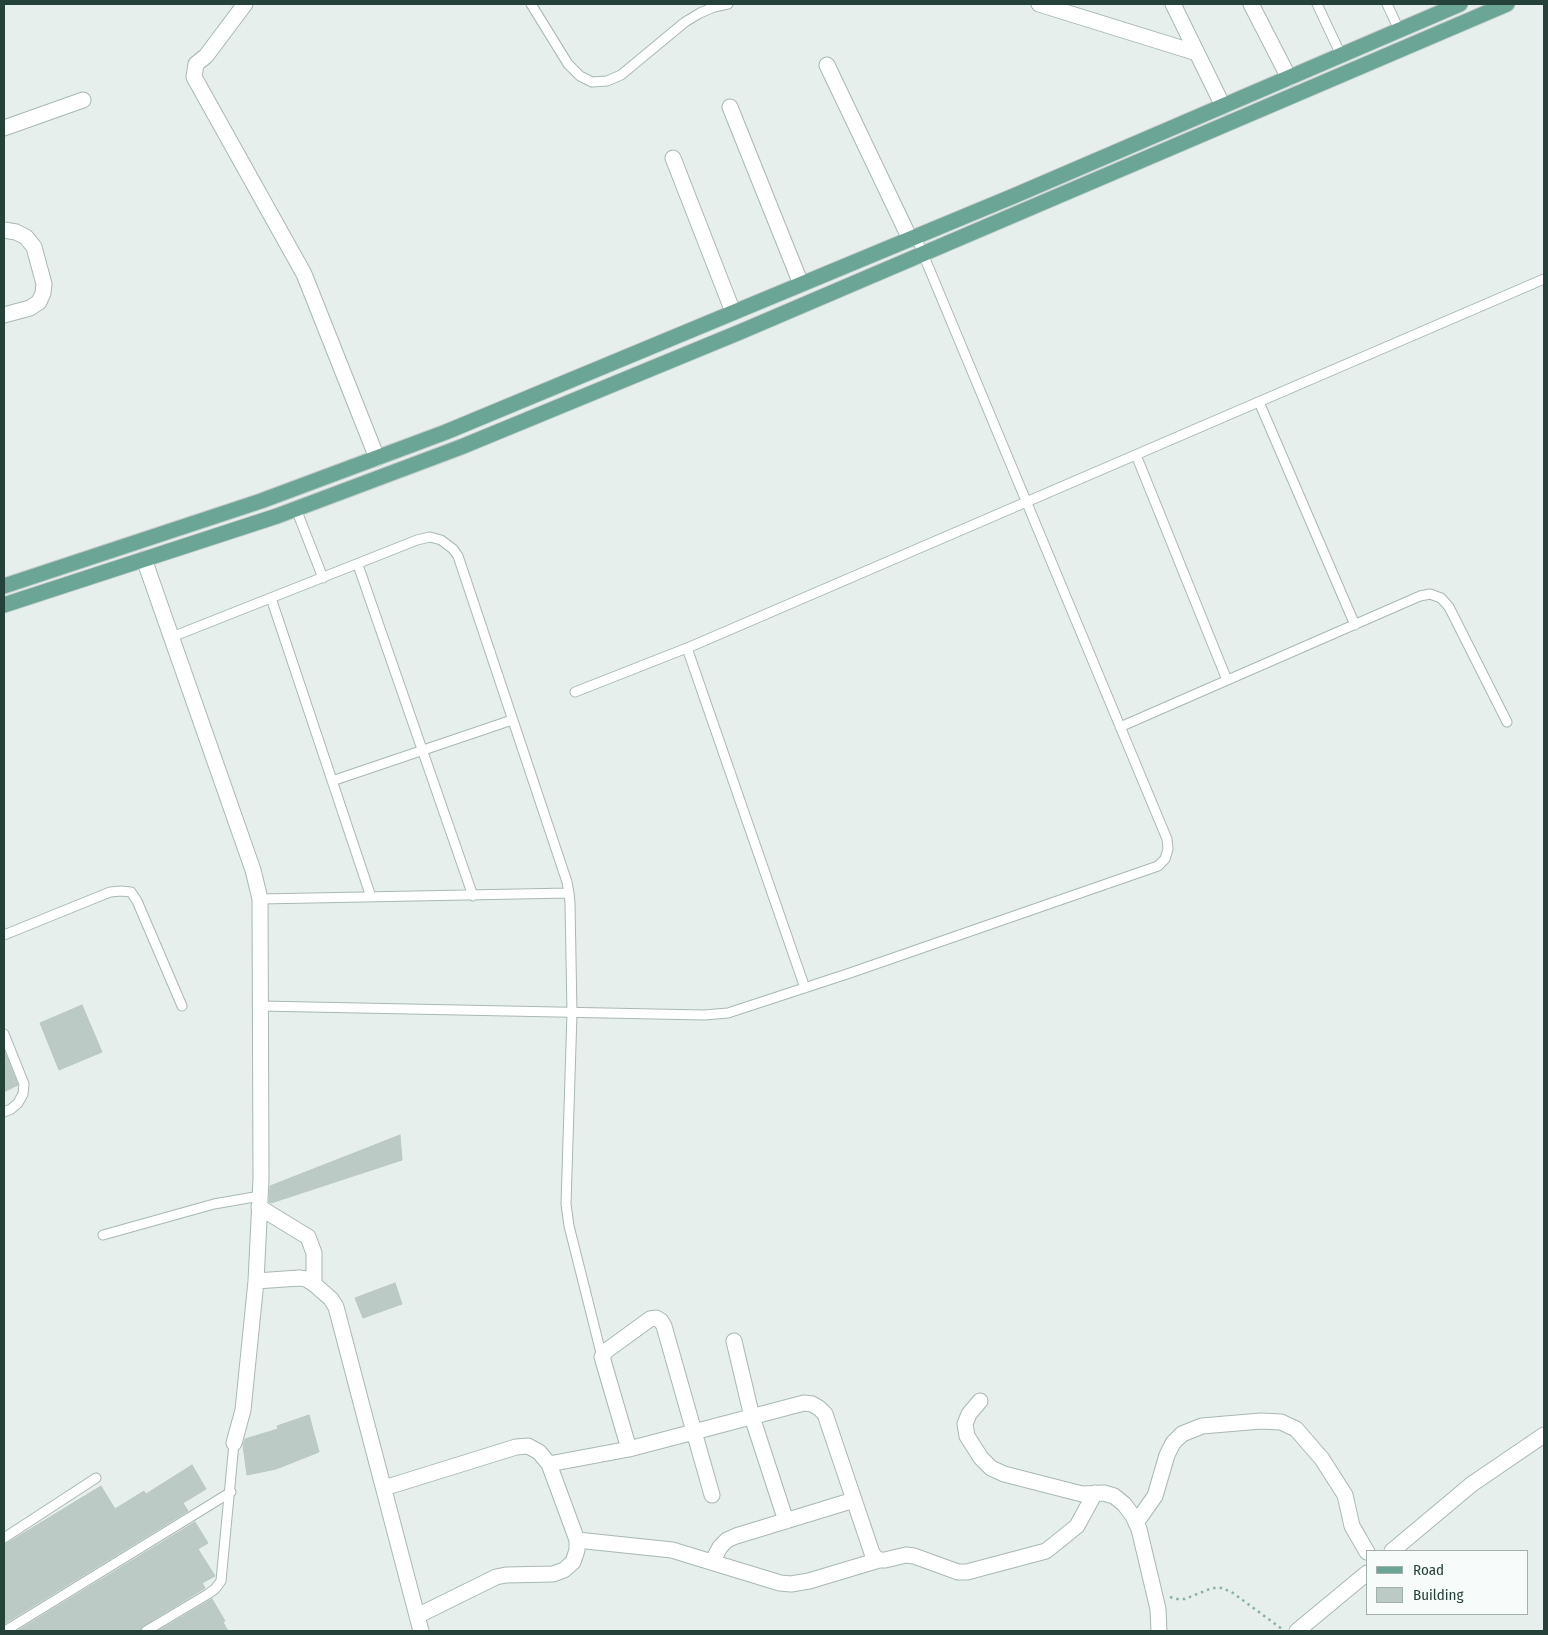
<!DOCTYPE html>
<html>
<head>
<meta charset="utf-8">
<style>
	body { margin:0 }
	#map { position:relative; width:1548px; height:1635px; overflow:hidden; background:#e6efeb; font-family:"Fira Sans Condensed",sans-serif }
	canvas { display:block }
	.frame { position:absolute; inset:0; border:5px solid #24423a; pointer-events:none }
	.legend { position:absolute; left:1366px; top:1550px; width:162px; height:65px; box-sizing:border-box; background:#f7fbf9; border:1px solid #a3b1ad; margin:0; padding:6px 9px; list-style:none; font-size:15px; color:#24423a }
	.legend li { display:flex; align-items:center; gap:10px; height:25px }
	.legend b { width:25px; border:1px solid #a3b1ad }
</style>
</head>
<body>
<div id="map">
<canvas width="1548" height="1635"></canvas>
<div class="frame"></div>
<ul class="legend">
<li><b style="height:6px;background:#6aa596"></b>Road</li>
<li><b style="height:14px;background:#bbcac4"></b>Building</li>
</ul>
</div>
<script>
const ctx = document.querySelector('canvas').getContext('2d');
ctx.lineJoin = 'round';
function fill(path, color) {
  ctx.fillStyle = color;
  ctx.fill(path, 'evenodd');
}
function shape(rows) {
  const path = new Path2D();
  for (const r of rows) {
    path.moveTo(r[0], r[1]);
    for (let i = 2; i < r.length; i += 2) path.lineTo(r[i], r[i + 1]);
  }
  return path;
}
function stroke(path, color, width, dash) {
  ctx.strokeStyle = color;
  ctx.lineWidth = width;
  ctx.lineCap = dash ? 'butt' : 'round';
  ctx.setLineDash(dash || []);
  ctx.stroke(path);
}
const building = shape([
	[82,1005,102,1052,59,1070,40,1023,82,1005],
	[4,1050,18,1085,4,1092,4,1050],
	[400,1135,402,1160,271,1203,269,1202,270,1186,400,1135],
	[395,1283,402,1304,363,1318,355,1298,395,1283],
	[309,1415,319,1452,276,1469,247,1475,243,1445,245,1439,278,1429,277,1426,309,1415],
	[192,1465,206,1489,183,1503,188,1511,4,1624,4,1545,101,1486,115,1509,144,1491,146,1494,192,1465],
	[195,1522,208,1543,198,1549,215,1576,202,1583,205,1588,143,1626,140,1631,17,1631,195,1522],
	[212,1599,225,1621,223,1622,228,1631,158,1631,212,1599]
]);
const path = shape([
	[1170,1597,1177,1599,1185,1599,1212,1588,1222,1588,1233,1593,1282,1629]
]);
const service = shape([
	[531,4,568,64,580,76,592,82,607,81,621,75,685,22,700,13,714,7,728,4],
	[1317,4,1341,55],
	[1387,4,1399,30],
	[1259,402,1355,625],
	[1136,455,1227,680],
	[296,509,323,578],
	[358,565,473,896],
	[271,598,371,897],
	[172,637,417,540,430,537,441,540,453,549,458,556,567,882,569,893,570,903,572,1013,566,1204,569,1226,602,1357],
	[687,648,805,988],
	[575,692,692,646,1544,279],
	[1120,727,1420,596,1430,594,1441,598,1449,607,1507,722],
	[332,781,512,720],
	[260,899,569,893],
	[4,935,110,892,121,891,131,892,137,901,182,1006],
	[261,1006,704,1015,728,1013,850,973,1158,866,1165,859,1168,849,1167,839,916,237],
	[4,1034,24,1084,23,1094,18,1103,11,1109,4,1112],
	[103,1235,214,1204,260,1196],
	[4,1538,96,1478],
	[5,1631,231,1492],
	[146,1631,208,1594,215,1589,221,1581,234,1443]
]);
const minor = shape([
	[245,4,206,56,196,64,194,77,304,274,377,458],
	[1039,4,1197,53],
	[1173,4,1223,106],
	[1251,4,1289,78],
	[827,65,910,239],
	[730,107,801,284],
	[4,128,83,100],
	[673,158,733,312],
	[4,230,16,232,26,237,34,247,44,284,43,293,39,302,30,308,4,315],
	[144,559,253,870,260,899,261,1179,256,1281,243,1410,234,1443],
	[259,1207,308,1237,314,1253,314,1284],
	[256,1281,299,1278,306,1279,314,1284,331,1299,336,1307,421,1631],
	[734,1341,752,1417,786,1521],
	[980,1401,969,1414,965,1424,967,1436,981,1458,991,1468,1004,1474,1082,1494,1104,1493,1114,1496,1124,1504,1133,1516,1139,1529,1158,1609,1159,1631],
	[629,1449,602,1357,606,1351,650,1319,656,1318,661,1321,664,1326,712,1495],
	[549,1464,629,1449,804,1403,812,1404,819,1408,825,1414,872,1553,875,1557,879,1560,885,1560,906,1555,914,1556,958,1572,967,1572,1046,1551,1077,1526,1095,1493],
	[384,1488,516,1447,528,1446,539,1452,549,1464,577,1540,577,1550,573,1562,564,1570,553,1574,506,1575,496,1577,417,1616],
	[1136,1523,1155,1496,1167,1455,1173,1443,1182,1434,1202,1426,1261,1421,1281,1422,1296,1429,1322,1459,1345,1495,1352,1526,1367,1552],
	[577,1540,672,1550,780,1583,791,1584,809,1581,879,1560],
	[1392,1551,1472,1484,1544,1435],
	[712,1562,720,1547,727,1540,736,1536,854,1500],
	[1297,1631,1367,1573]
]);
const primary = shape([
	[4,586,261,501,446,432,1016,195,1460,4],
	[4,605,277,516,461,447,740,332,1507,4]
]);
fill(building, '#bbcac4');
stroke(building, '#b8c9c2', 1);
stroke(service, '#a8b8b2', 11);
stroke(minor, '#a8b8b2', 17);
stroke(primary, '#c2cac8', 17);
stroke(path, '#86b3a5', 2.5, [2.5, 4]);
stroke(service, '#fff', 9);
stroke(minor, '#fff', 15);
stroke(primary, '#6aa596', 15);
</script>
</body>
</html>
